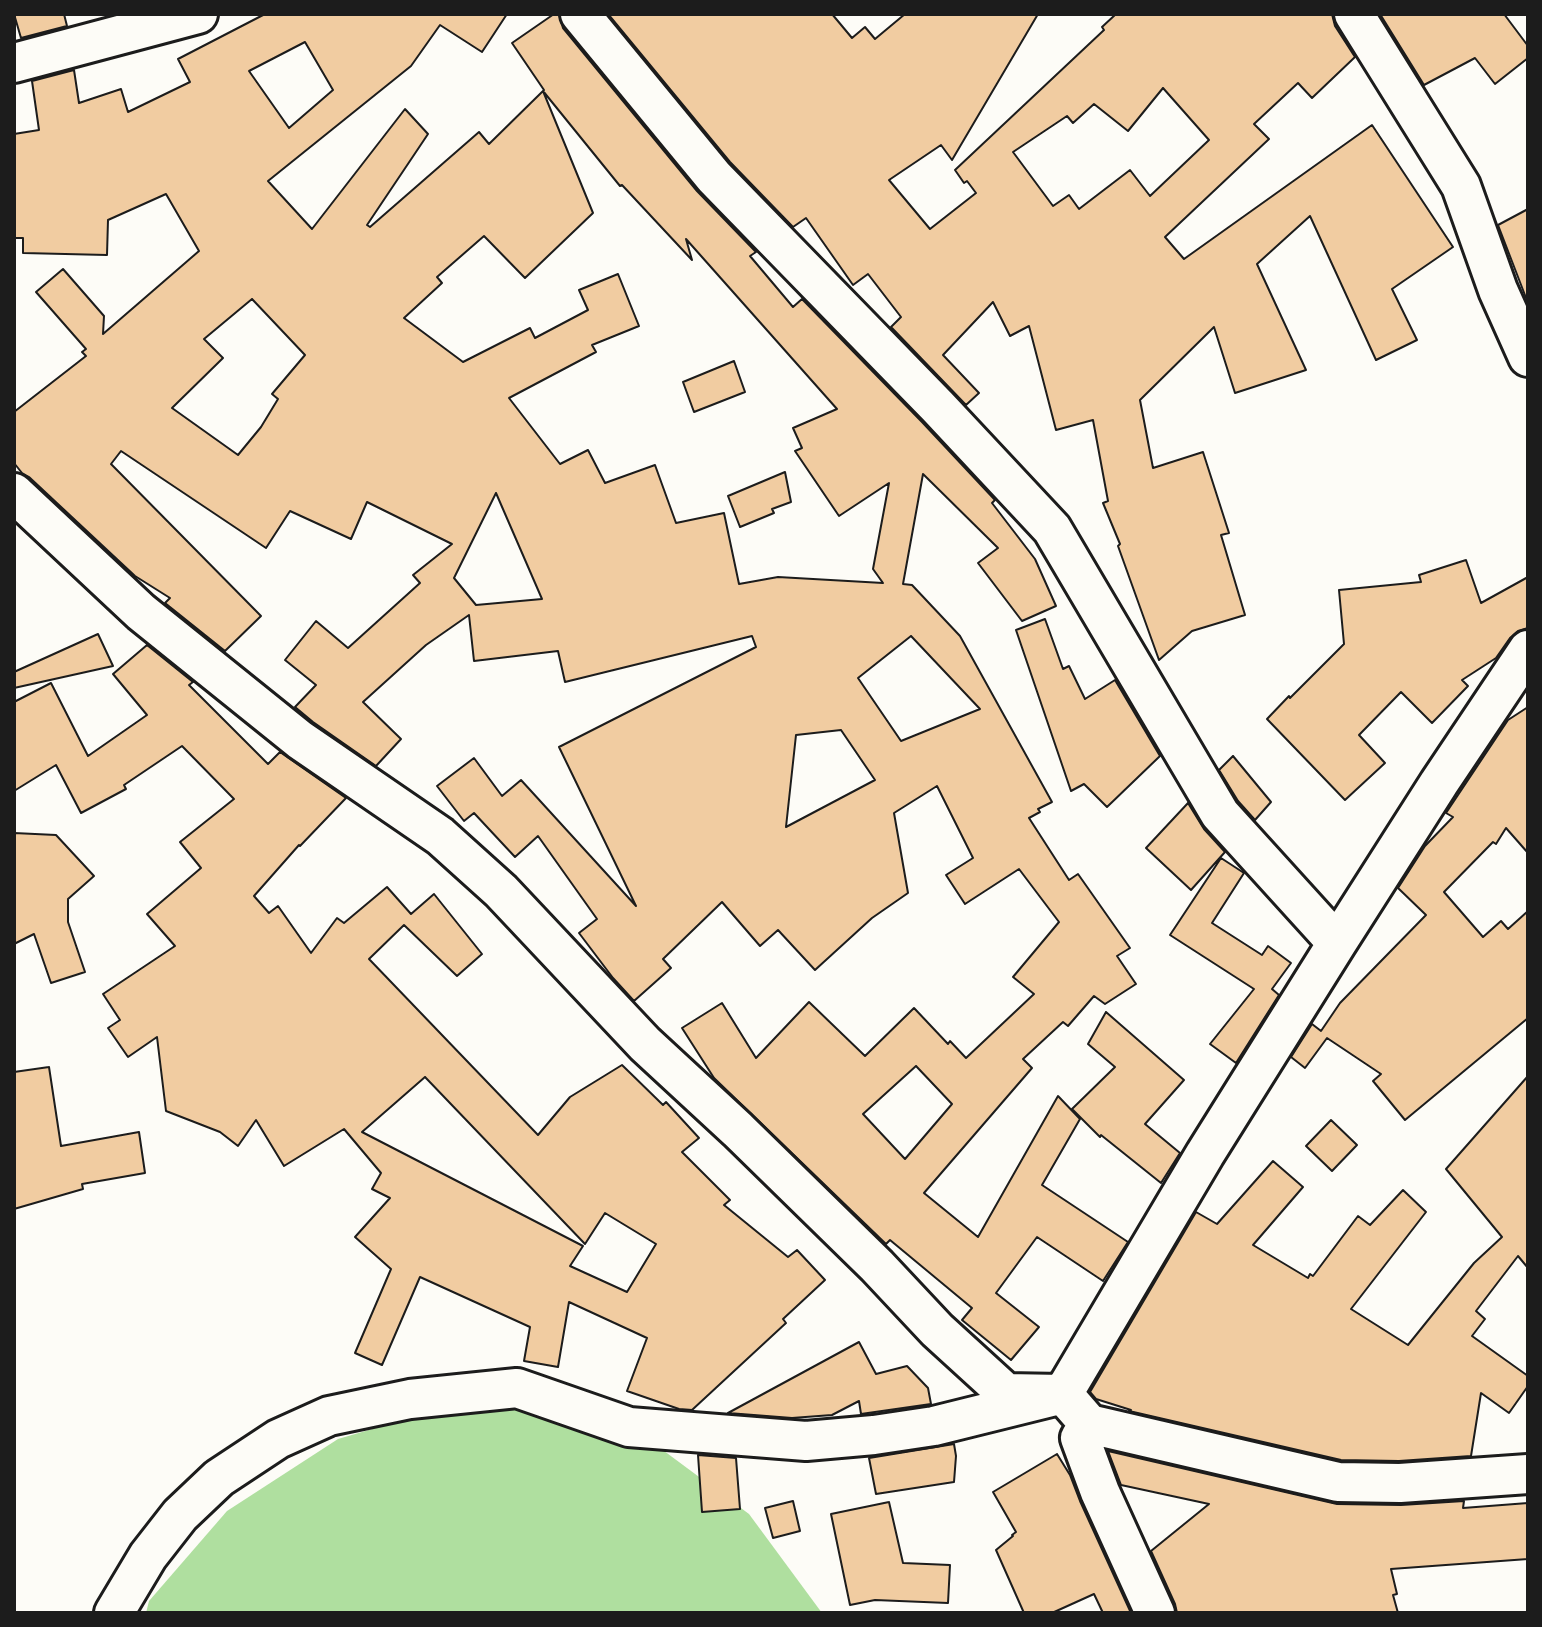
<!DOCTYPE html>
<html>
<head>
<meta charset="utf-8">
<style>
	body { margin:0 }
	#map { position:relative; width:1542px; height:1627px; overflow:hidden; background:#fdfcf7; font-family:Pangolin,sans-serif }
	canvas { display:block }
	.frame { position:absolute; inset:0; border:16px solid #1c1c1c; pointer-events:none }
</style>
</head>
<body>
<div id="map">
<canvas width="1542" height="1627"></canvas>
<div class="frame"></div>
</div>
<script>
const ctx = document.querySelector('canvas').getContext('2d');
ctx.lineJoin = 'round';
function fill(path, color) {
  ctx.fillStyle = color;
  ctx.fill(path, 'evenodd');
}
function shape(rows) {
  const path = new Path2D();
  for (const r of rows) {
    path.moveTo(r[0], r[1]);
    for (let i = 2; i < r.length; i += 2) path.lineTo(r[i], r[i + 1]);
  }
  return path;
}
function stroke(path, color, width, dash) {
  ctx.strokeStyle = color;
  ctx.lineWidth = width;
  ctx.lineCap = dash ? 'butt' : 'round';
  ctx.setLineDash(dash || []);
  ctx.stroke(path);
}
const green = shape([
	[545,1408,652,1442,749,1514,822,1613,146,1613,149,1601,227,1511,338,1439,441,1409]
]);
const building = shape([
	[14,14,64,14,67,26,21,38,14,14],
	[265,14,507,14,482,52,440,25,411,66,268,181,312,229,405,109,428,134,367,225,370,227,479,132,489,144,544,90,512,43,554,14,559,14,563,28,697,191,756,252,750,256,793,307,802,299,922,422,995,500,992,503,1035,559,1056,606,1022,621,978,563,998,548,923,474,903,584,912,585,960,636,1052,802,1038,809,1040,812,1029,818,1069,880,1078,874,1130,948,1117,956,1136,984,1105,1004,1094,996,1068,1026,1063,1022,1023,1059,1032,1068,924,1193,978,1237,1058,1096,1080,1119,1042,1185,1128,1242,1103,1281,1037,1237,996,1293,1039,1327,1011,1360,962,1320,972,1308,890,1240,886,1244,714,1078,682,1028,722,1003,756,1058,809,1002,865,1056,914,1008,948,1044,950,1041,966,1058,1034,994,1013,977,1059,922,1019,869,965,904,946,875,973,858,937,786,894,813,908,893,872,918,815,970,778,930,760,946,722,902,663,959,671,968,634,1001,613,978,579,933,597,919,538,836,515,857,474,813,464,821,437,786,474,758,502,796,521,780,636,906,559,747,756,647,752,636,565,682,558,651,474,661,469,615,426,645,363,702,401,739,376,766,313,722,295,707,316,685,285,660,316,621,348,648,420,583,413,575,452,544,367,502,351,539,290,511,266,548,121,451,111,464,261,616,225,651,165,603,170,598,135,576,29,477,22,473,14,463,14,412,86,356,82,352,86,349,36,292,63,269,104,316,103,334,199,251,166,194,108,220,107,255,23,253,23,238,14,238,14,134,39,130,32,81,74,70,79,103,121,89,128,112,190,82,178,59,265,14],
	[305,42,333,90,289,128,249,71,305,42],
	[543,91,620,186,622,185,692,260,686,239,837,409,793,428,802,448,795,451,839,516,889,483,873,569,883,583,778,577,739,584,724,513,676,523,655,465,605,483,588,450,560,464,509,398,596,352,592,345,639,326,618,274,579,290,588,310,535,338,530,328,463,362,404,318,442,283,437,277,484,236,525,278,593,213,543,91],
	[252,299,305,355,272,394,278,399,261,427,238,455,172,408,223,358,204,339,252,299],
	[496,493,542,599,476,605,454,578,496,493],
	[911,636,980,709,901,741,858,678,911,636],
	[841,730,875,780,786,827,796,735,841,730],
	[916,1066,952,1104,905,1159,863,1114,916,1066],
	[608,14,832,14,852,38,865,27,875,39,905,14,1038,14,952,160,941,145,889,180,930,229,976,193,967,181,964,183,955,170,1104,30,1102,27,1116,14,1332,14,1335,26,1355,57,1312,98,1298,83,1254,124,1269,139,1165,237,1184,259,1372,125,1453,247,1392,289,1417,340,1376,360,1310,216,1257,264,1306,370,1235,393,1214,327,1140,400,1153,468,1203,452,1229,533,1221,535,1245,615,1192,631,1159,660,1118,546,1120,544,1103,503,1108,501,1093,420,1056,430,1029,326,1010,336,993,302,943,355,979,393,966,405,891,327,901,317,868,274,853,285,806,218,793,227,730,162,608,14],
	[1163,88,1209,140,1150,196,1130,170,1079,209,1069,195,1053,206,1013,152,1067,116,1073,123,1094,104,1128,131,1163,88],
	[1380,14,1504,14,1528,46,1528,58,1495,84,1475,58,1424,85,1380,14],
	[1528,209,1528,303,1498,225,1528,209],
	[734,361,745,392,694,412,683,382,734,361],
	[785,472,791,502,772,509,774,513,740,527,728,496,785,472],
	[1466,560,1481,603,1528,577,1528,628,1518,631,1510,638,1496,658,1462,680,1468,686,1432,723,1401,692,1359,735,1385,763,1345,800,1267,719,1289,696,1290,698,1344,644,1339,590,1421,582,1419,575,1466,560],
	[1045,619,1063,669,1069,666,1085,699,1115,680,1160,756,1107,807,1084,784,1071,791,1016,630,1045,619],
	[98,634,113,666,14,688,14,672,98,634],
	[147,645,193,682,189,685,268,764,280,752,346,798,300,846,299,845,254,896,269,913,278,906,311,953,337,918,344,923,387,887,411,914,434,894,482,954,457,976,404,925,369,959,538,1135,570,1097,622,1065,663,1105,666,1102,699,1138,682,1152,730,1200,724,1205,788,1257,797,1250,825,1280,783,1319,786,1323,692,1410,679,1409,627,1391,647,1338,569,1302,558,1367,524,1361,530,1327,420,1277,382,1365,355,1353,391,1269,355,1237,390,1198,372,1189,381,1173,344,1129,284,1166,256,1120,238,1146,220,1132,166,1111,157,1037,128,1057,108,1028,120,1020,103,994,175,946,147,914,201,868,180,842,234,799,182,746,124,785,126,789,81,813,56,765,14,791,14,702,51,683,88,756,147,715,113,674,147,645],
	[425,1077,585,1244,605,1213,656,1244,627,1292,570,1266,583,1246,362,1132,425,1077],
	[1528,707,1528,853,1506,828,1496,844,1493,842,1444,892,1483,937,1501,921,1508,929,1528,911,1528,1018,1405,1120,1373,1081,1381,1074,1327,1038,1305,1068,1291,1057,1312,1024,1321,1031,1340,1003,1426,915,1398,888,1425,846,1453,817,1446,813,1508,720,1528,707],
	[1233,756,1271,802,1255,820,1238,801,1219,770,1233,756],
	[1188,803,1204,829,1225,852,1191,890,1146,848,1188,803],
	[14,833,56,835,94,876,68,899,68,922,85,972,51,983,34,934,14,944,14,833],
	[1221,858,1244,873,1212,923,1262,955,1268,946,1291,963,1272,989,1279,995,1236,1063,1210,1044,1254,989,1170,935,1221,858],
	[1106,1012,1184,1080,1145,1124,1180,1153,1161,1183,1101,1135,1100,1137,1072,1109,1115,1067,1088,1044,1106,1012],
	[49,1067,61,1146,139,1132,145,1173,82,1184,83,1189,14,1209,14,1072,49,1067],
	[1528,1076,1528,1268,1518,1256,1476,1311,1485,1319,1472,1336,1528,1376,1528,1386,1509,1413,1481,1393,1471,1456,1399,1461,1341,1460,1129,1411,1131,1410,1096,1399,1090,1392,1196,1212,1217,1224,1273,1161,1303,1187,1253,1245,1308,1278,1310,1274,1313,1276,1358,1216,1370,1225,1403,1190,1426,1212,1351,1309,1408,1345,1474,1263,1502,1237,1446,1169,1528,1076],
	[1331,1120,1357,1145,1332,1171,1306,1146,1331,1120],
	[859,1342,876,1374,907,1366,928,1388,931,1404,861,1414,859,1401,832,1415,792,1418,728,1413,859,1342],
	[954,1444,956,1456,954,1482,876,1494,869,1458,954,1444],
	[1108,1451,1337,1504,1401,1505,1464,1501,1463,1508,1528,1503,1528,1559,1391,1569,1397,1594,1393,1595,1398,1613,1177,1613,1175,1604,1151,1551,1209,1504,1121,1485,1108,1451],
	[1057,1454,1070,1475,1080,1501,1131,1613,1103,1613,1094,1594,1052,1613,1024,1613,996,1550,1013,1536,1012,1535,1016,1532,993,1492,1057,1454],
	[698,1455,736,1458,740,1509,702,1512,698,1455],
	[793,1501,800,1531,773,1538,765,1508,793,1501],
	[889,1502,903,1563,950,1565,948,1603,875,1600,850,1605,831,1514,889,1502]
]);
const minor = shape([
	[580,14,714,177,938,407,1052,529,1220,814,1337,943],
	[1354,14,1461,186,1498,290,1528,357],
	[14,63,198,14],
	[14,493,141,612,300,740,440,836,501,891,645,1044,738,1130,877,1266,937,1330,1006,1393,1063,1394,1089,1424,1338,1482,1400,1483,1528,1474],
	[1089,1424,1080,1438,1100,1492,1155,1613],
	[114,1613,148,1556,180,1515,219,1478,278,1439,329,1416,410,1399,517,1388,629,1427,806,1441,874,1435,934,1426,1063,1394,1205,1154,1337,943,1439,783,1528,650]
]);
fill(green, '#afdf9f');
fill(building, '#f1cca1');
stroke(building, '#1c1c1c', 2);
stroke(minor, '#1c1c1c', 44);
stroke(minor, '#fdfcf7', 38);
</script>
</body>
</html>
